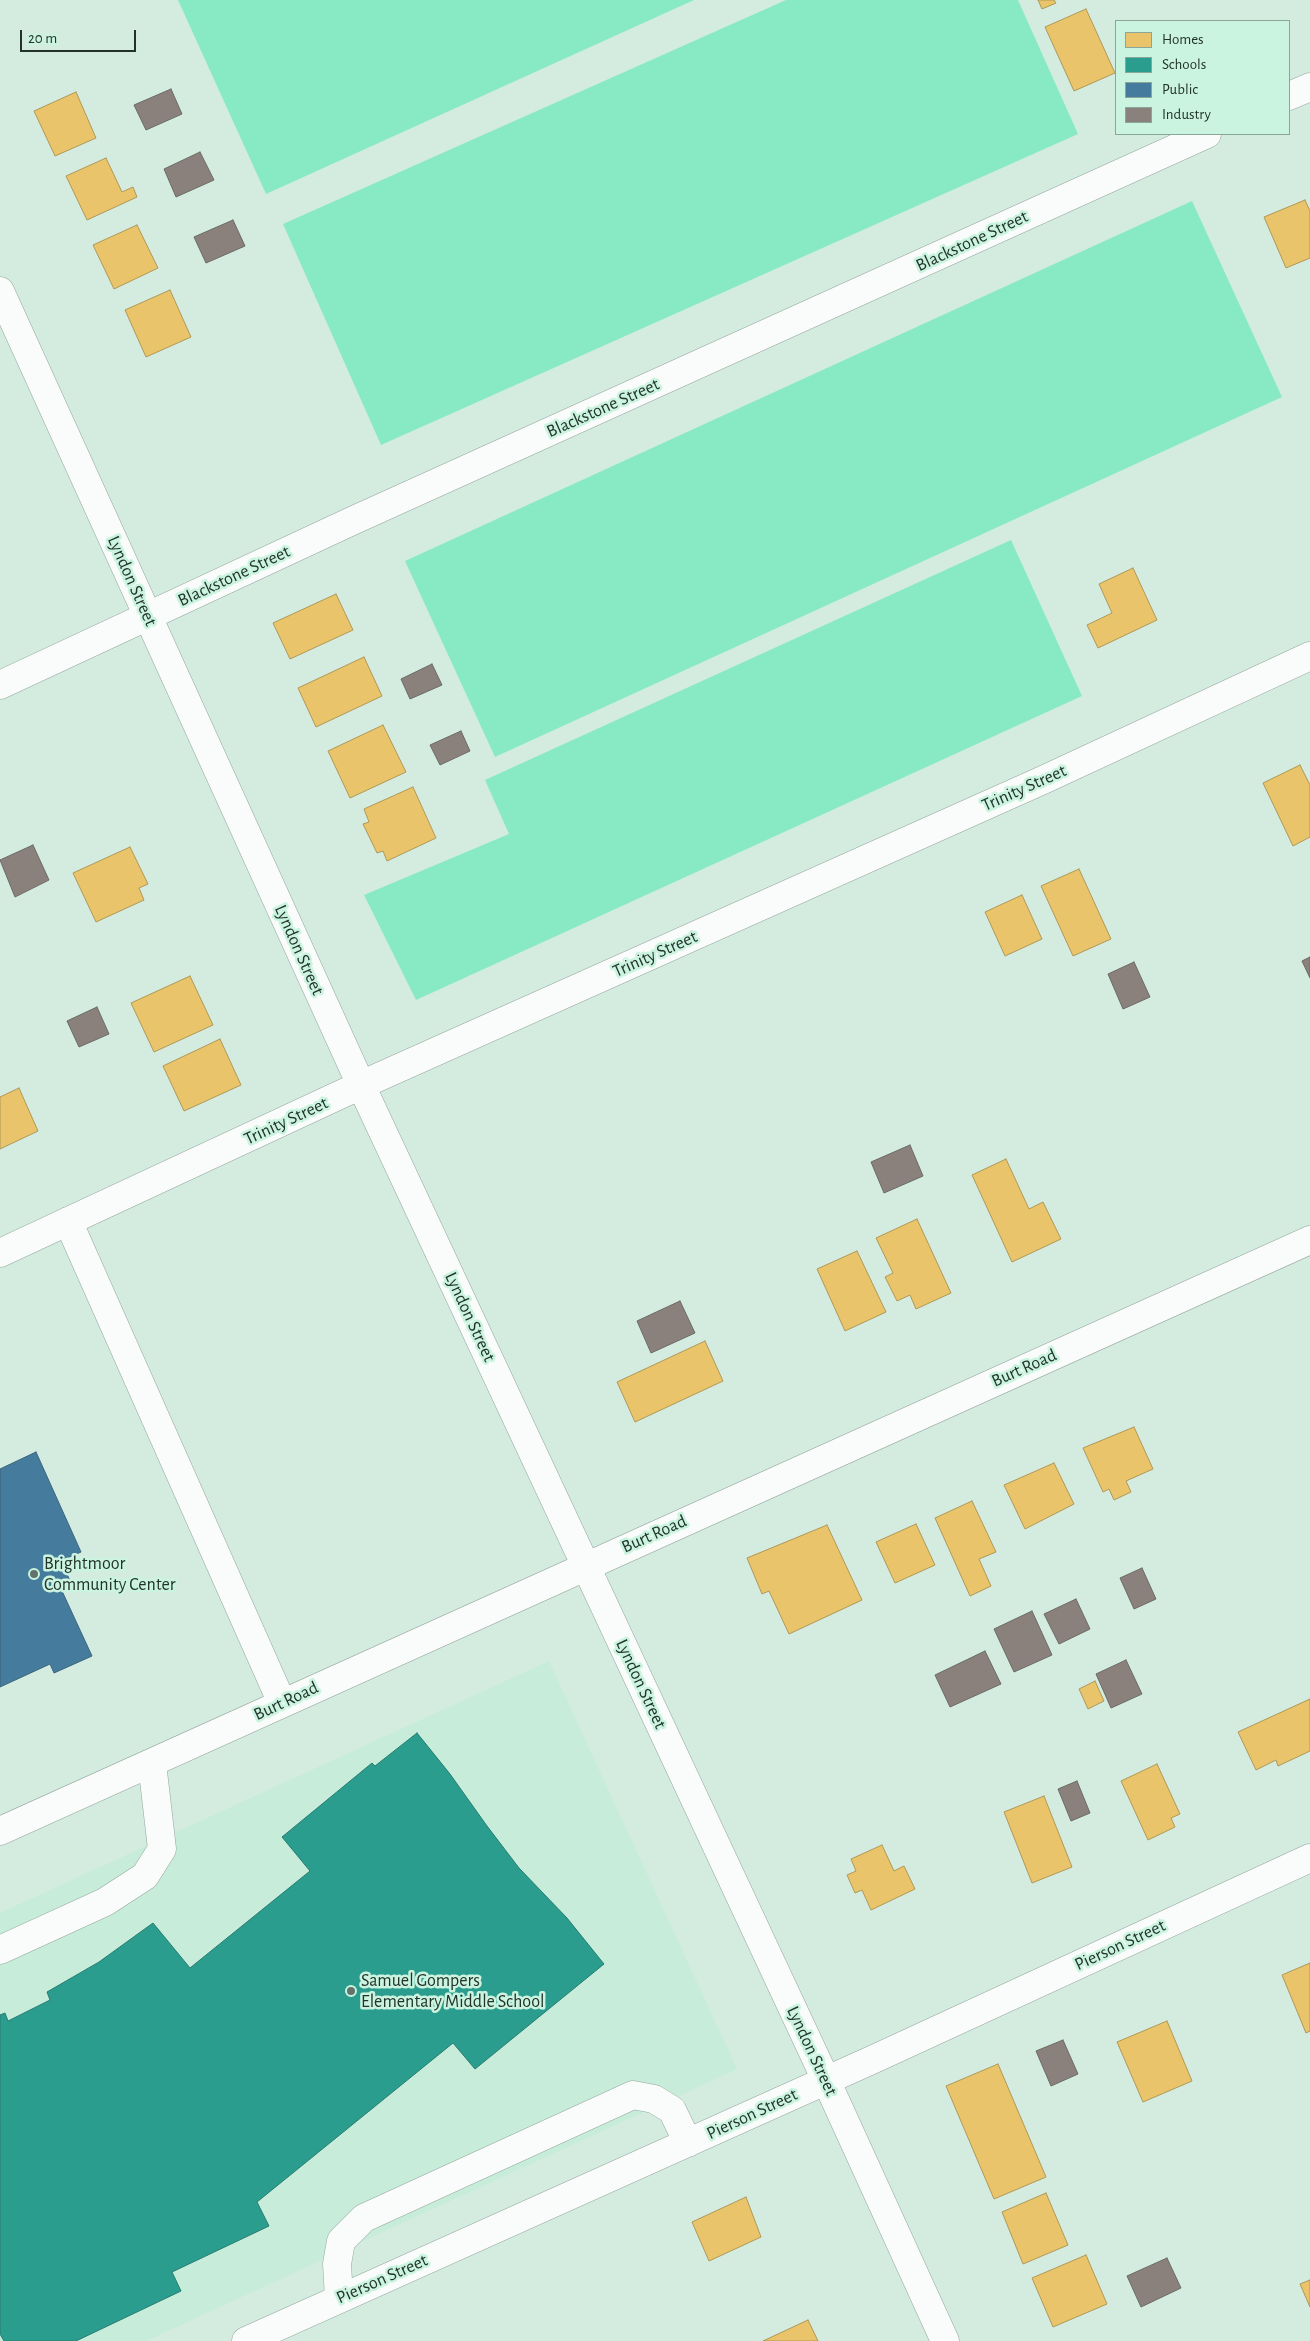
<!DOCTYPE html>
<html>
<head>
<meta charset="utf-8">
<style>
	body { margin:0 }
	#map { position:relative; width:1310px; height:2341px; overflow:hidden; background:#d4ebe0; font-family:"Alegreya Sans",sans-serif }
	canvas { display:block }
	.legend { position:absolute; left:1115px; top:20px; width:175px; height:115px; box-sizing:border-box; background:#cbf4e0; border:1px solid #88a798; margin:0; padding:6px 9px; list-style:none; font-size:15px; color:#23332c }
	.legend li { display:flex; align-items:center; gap:10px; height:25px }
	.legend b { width:25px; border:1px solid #88a798 }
	.scale { position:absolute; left:20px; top:30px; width:116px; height:22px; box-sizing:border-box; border:2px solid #23332c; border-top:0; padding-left:6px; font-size:15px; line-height:18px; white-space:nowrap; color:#23332c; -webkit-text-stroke:4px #cbf4e0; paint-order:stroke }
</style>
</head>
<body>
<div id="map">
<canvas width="1310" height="2341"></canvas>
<ul class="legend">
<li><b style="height:14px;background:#e9c46a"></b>Homes</li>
<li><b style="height:14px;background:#2a9d8f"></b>Schools</li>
<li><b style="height:14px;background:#457b9d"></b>Public</li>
<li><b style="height:14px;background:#8a817c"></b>Industry</li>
</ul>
<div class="scale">20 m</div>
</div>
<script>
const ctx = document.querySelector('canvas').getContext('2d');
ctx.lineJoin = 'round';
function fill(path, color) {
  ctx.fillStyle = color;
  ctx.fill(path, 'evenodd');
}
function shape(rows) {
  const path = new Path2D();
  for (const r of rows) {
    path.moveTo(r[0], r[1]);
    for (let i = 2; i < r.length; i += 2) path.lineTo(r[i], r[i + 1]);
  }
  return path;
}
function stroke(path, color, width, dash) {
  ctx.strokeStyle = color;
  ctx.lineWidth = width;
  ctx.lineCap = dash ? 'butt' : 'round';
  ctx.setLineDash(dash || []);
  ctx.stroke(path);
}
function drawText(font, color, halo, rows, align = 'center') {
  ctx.font = font + ' "Alegreya Sans",sans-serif';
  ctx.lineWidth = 5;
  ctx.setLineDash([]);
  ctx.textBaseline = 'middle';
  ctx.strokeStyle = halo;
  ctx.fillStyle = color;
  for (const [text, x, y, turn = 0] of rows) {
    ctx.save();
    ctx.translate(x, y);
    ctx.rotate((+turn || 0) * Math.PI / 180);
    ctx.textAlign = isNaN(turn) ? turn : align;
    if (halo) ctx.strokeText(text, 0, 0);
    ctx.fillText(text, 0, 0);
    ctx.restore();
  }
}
const built = shape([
	[549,1661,737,2069,146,2341,0,2341,0,1913]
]);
const green = shape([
	[178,0,694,0,266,194],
	[786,0,1018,0,1078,134,381,445,283,224],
	[1192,201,1282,397,495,757,405,561],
	[1011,540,1082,696,416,1000,364,895,509,834,485,780]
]);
const homes = shape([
	[1038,0,1054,0,1056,3,1042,9,1038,0],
	[1086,9,1115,73,1074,91,1045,27,1086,9],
	[76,92,96,138,55,156,34,111,76,92],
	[106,158,122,192,133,187,137,197,87,220,66,176,106,158],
	[1305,200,1310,211,1310,258,1286,268,1264,217,1305,200],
	[137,225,158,268,114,289,93,245,137,225],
	[170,290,191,337,146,357,125,310,170,290],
	[1133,568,1157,620,1098,648,1087,625,1112,613,1099,584,1133,568],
	[336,594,353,630,290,659,273,623,336,594],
	[364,657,382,696,316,727,298,688,364,657],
	[383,725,406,772,350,798,328,751,383,725],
	[1300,765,1310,785,1310,837,1293,846,1263,783,1300,765],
	[413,787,436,838,387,861,383,851,377,853,363,824,369,822,364,809,413,787],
	[130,847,148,884,139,888,144,900,96,922,73,873,130,847],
	[1079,869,1111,939,1073,956,1041,886,1079,869],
	[1022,895,1042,939,1005,956,985,912,1022,895],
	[190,976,213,1025,154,1052,131,1003,190,976],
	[220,1039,241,1085,184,1111,163,1066,220,1039],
	[19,1088,38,1131,0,1149,0,1097,19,1088],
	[1006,1159,1029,1209,1043,1202,1061,1239,1012,1262,972,1175,1006,1159],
	[917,1219,951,1293,916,1309,910,1295,897,1301,885,1277,893,1273,876,1238,917,1219],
	[857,1251,886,1312,845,1331,817,1269,857,1251],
	[705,1341,723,1381,635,1422,617,1382,705,1341],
	[1134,1427,1153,1469,1126,1481,1131,1492,1114,1500,1109,1489,1103,1492,1083,1448,1134,1427],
	[1054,1463,1074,1504,1025,1529,1004,1485,1054,1463],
	[972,1501,996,1552,979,1559,991,1586,970,1596,935,1518,972,1501],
	[916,1524,935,1565,895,1583,876,1542,916,1524],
	[827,1525,862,1600,789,1634,769,1591,762,1594,747,1558,827,1525],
	[1095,1681,1104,1701,1088,1709,1079,1689,1095,1681],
	[1310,1699,1310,1751,1278,1766,1276,1760,1256,1770,1238,1732,1310,1699],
	[1157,1764,1180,1814,1171,1818,1175,1827,1148,1840,1121,1781,1157,1764],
	[1044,1796,1072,1867,1032,1883,1004,1812,1044,1796],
	[882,1845,894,1871,904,1866,915,1889,871,1910,862,1890,855,1893,847,1875,856,1871,851,1859,882,1845],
	[1310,1963,1310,2031,1306,2033,1282,1975,1310,1963],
	[1167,2021,1192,2081,1143,2102,1117,2042,1167,2021],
	[998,2064,1046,2177,994,2199,946,2086,998,2064],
	[1046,2193,1068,2245,1023,2264,1002,2212,1046,2193],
	[746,2197,761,2237,709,2261,692,2222,746,2197],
	[1086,2255,1107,2304,1053,2327,1032,2278,1086,2255],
	[1310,2280,1310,2307,1300,2284,1310,2280],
	[808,2320,818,2341,763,2341,808,2320]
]);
const schools = shape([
	[417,1733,450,1774,487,1826,519,1868,567,1918,604,1964,475,2069,453,2043,257,2202,269,2226,172,2272,181,2291,76,2341,4,2341,0,2334,0,2015,5,2013,8,2021,50,2000,47,1992,99,1962,153,1923,190,1968,310,1871,282,1837,372,1763,375,1766,417,1733]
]);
const public = shape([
	[36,1452,81,1552,58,1562,64,1567,70,1581,69,1587,62,1591,92,1656,54,1673,50,1664,0,1687,0,1469,36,1452]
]);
const industry = shape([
	[171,89,182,114,146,130,134,105,171,89],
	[200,152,214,180,176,197,164,169,200,152],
	[233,220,245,246,206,263,194,237,233,220],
	[432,664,442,685,410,699,401,679,432,664],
	[461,731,470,751,440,765,430,745,461,731],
	[33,845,49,880,15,897,0,860,33,845],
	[1310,957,1310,978,1302,961,1310,957],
	[1134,962,1150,997,1123,1009,1108,974,1134,962],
	[97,1007,109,1034,79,1047,67,1021,97,1007],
	[910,1145,923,1176,884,1193,871,1162,910,1145],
	[680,1301,695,1333,651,1353,637,1321,680,1301],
	[1142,1568,1156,1599,1134,1609,1120,1578,1142,1568],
	[1076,1599,1090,1629,1059,1644,1044,1614,1076,1599],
	[1032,1611,1052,1655,1014,1672,994,1629,1032,1611],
	[985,1651,1001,1684,950,1707,935,1675,985,1651],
	[1126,1660,1142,1694,1111,1708,1096,1674,1126,1660],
	[1077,1781,1090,1813,1071,1821,1058,1789,1077,1781],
	[1063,2040,1078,2074,1051,2086,1036,2051,1063,2040],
	[1167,2258,1181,2288,1141,2307,1127,2276,1167,2258]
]);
const minor = shape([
	[1289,96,1310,87],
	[0,291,361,1085,826,2080,945,2341],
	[0,685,352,521,1207,134],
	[68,1221,282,1703],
	[0,1253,361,1085,1043,780,1310,656],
	[0,1831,1310,1240],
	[0,1950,105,1902,145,1876,162,1849,152,1763],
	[339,2298,337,2264,341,2241,364,2218,633,2095,654,2099,672,2110,688,2143],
	[246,2341,874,2059,1310,1858]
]);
const markers = [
	[34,1574,5,"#61736b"],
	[351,1991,5,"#61736b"]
];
const streetNames = [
	["Blackstone Street",972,241,-25],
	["Blackstone Street",603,408,-24],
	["Blackstone Street",234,576,-25],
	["Lyndon Street",132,581,66],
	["Trinity Street",1024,788,-24],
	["Lyndon Street",299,950,66],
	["Trinity Street",655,954,-24],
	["Trinity Street",286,1121,-25],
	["Lyndon Street",470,1317,65],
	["Burt Road",1024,1368,-24],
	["Burt Road",654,1534,-24],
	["Lyndon Street",641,1684,65],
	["Burt Road",286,1701,-25],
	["Pierson Street",1120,1945,-25],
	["Lyndon Street",812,2051,65],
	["Pierson Street",752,2114,-25],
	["Pierson Street",382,2279,-24]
];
const poiNames = [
	["Brightmoor",44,1564],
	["Community Center",44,1585],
	["Samuel Gompers",361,1981],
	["Elementary Middle School",361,2002]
];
fill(built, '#c7edda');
fill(green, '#88eac4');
fill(homes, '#e9c46a');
stroke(homes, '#ae9857', 1);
fill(schools, '#2a9d8f');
stroke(schools, '#287d71', 1);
fill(public, '#457b9d');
stroke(public, '#3b657b', 1);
fill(industry, '#8a817c');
stroke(industry, '#6b6a64', 1);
stroke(minor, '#95a69e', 29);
stroke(minor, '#f9fcfa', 28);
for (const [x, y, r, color] of markers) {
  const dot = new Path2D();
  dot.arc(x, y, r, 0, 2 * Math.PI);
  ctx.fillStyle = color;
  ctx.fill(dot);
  stroke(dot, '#cbf4e0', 2);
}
drawText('18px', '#23332c', '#cbf4e0', streetNames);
drawText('18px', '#23332c', '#cbf4e0', poiNames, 'left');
</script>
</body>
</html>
